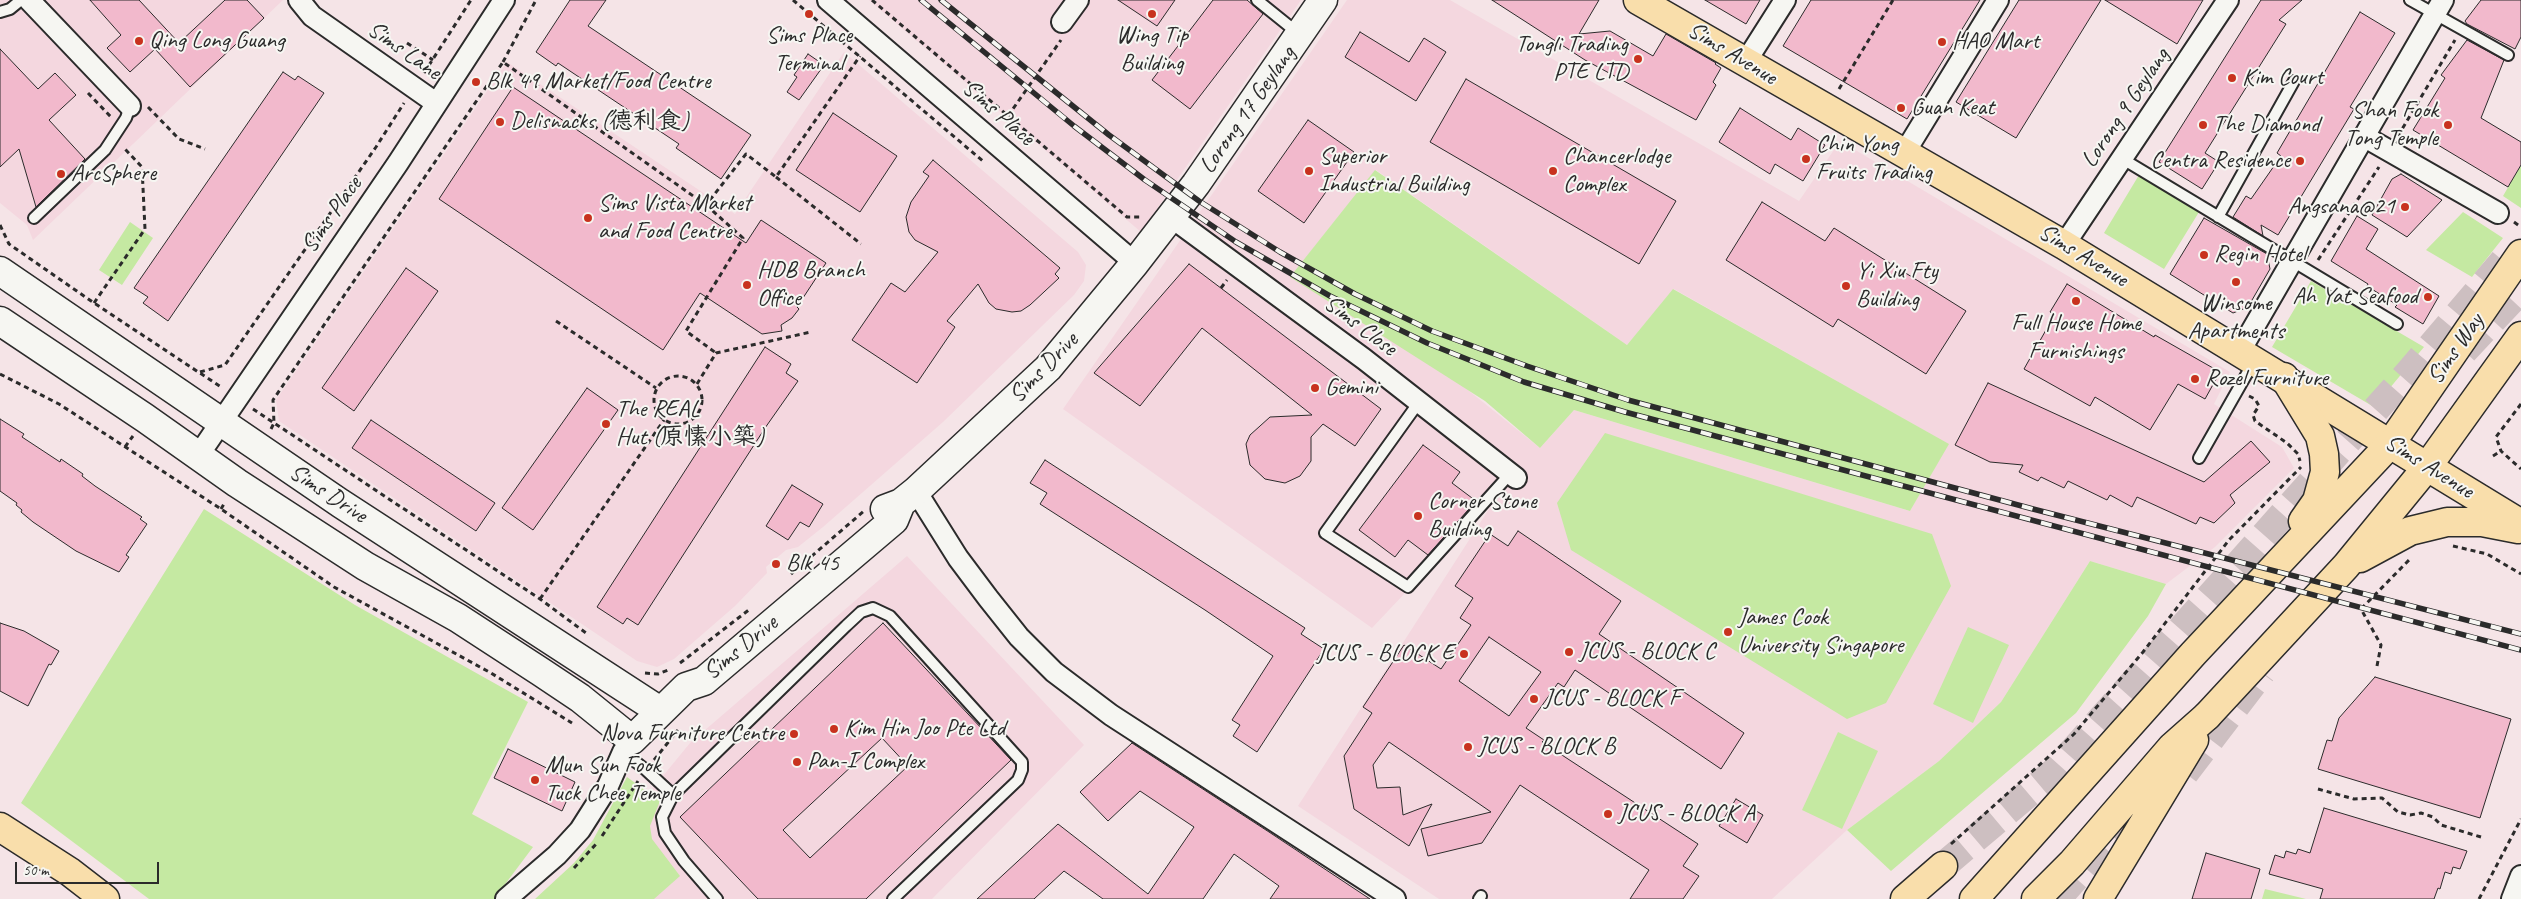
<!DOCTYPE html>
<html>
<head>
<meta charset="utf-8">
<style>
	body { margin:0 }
	#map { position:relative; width:2521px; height:899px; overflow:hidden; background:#f5e4e7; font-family:Caveat,sans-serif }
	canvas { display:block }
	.scale { position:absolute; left:15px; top:862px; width:144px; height:22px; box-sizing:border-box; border:2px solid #2b2b2b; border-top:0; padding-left:6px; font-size:15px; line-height:18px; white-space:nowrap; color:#2b2b2b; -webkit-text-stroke:4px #f6f6f2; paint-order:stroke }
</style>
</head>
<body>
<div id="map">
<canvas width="2521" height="899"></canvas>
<div class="scale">50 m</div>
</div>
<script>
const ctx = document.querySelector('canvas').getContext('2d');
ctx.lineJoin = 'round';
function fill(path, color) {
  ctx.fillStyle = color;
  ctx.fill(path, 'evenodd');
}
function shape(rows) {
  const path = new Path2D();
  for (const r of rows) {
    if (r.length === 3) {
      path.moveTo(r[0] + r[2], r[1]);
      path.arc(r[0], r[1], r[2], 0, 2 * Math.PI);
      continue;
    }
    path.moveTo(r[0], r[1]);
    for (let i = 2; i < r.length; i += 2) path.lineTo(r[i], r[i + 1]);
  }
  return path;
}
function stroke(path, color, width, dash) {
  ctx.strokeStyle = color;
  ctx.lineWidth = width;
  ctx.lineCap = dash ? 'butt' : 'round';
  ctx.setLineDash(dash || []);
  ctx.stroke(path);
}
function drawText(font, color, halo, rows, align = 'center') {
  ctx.font = font + ' Caveat,"LXGW WenKai TC",sans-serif';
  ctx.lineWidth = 4;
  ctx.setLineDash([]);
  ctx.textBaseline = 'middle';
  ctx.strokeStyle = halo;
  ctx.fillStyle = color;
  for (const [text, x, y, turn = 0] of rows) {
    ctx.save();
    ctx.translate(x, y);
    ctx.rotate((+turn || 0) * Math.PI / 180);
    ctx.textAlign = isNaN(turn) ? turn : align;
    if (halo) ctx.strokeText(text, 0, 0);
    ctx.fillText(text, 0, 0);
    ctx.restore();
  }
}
const built = shape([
	[0,0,283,0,33,240,27,225,0,203],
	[869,0,1301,0,1141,232],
	[1347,0,1450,0,1799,201,1840,141,2230,372,2214,404,2282,447,2294,468,2215,547,2166,584,2090,561,2001,702,1939,761,1847,830,1772,899,1439,899,1298,806,1498,495,1520,471,1372,628,1063,409],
	[1376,170,1627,345,1674,289,1948,444,1910,511,1574,410,1540,448,1305,259],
	[844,52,1078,252,1086,265,1084,281,1074,295,943,422,823,527,798,547,786,550,766,567,767,573,735,606,674,659,657,667,637,661,279,421,276,400,507,62,735,214],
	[907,556,1084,745,932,899,562,899,690,743]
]);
const green = shape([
	[2521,165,2521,208,2503,196],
	[1375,170,1627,345,1673,289,1949,444,1910,511,1574,410,1540,448,1485,401,1290,277],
	[2139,175,2199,212,2164,269,2104,233],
	[2463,212,2503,238,2472,277,2426,250],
	[130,222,153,238,122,285,99,270],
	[2311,281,2424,347,2374,407,2272,347],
	[1605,433,1932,534,1951,586,1886,703,1847,719,1571,550,1557,503],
	[204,509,355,605,528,702,472,814,533,847,494,899,149,899,21,803],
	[2090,561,2166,584,2148,616,2076,713,1891,871,1847,830,1939,761,2001,702],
	[1968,627,2009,645,1973,723,1933,704],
	[1838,732,1878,751,1842,829,1802,810],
	[627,777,660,801,650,826,652,839,680,876,654,899,535,899,574,863,593,840],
	[2265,889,2306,899,2262,899]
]);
const building = shape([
	[90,0,139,0,179,43,225,0,247,0,264,18,190,87,155,49,130,72,107,48,121,35,90,0],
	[570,0,606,0,588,26,751,135,721,179,676,148,679,144,558,63,556,66,536,52,570,0],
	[1118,0,1175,0,1157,26,1118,0],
	[1213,0,1247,0,1263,14,1190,109,1152,80,1213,0],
	[1492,0,1599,0,1579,34,1610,31,1653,56,1666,34,1716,63,1715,64,1721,68,1713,82,1716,85,1696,120,1585,60,1492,0],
	[1705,0,1760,0,1746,24,1705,0],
	[1811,0,1980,0,1907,119,1783,46,1811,0],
	[2019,0,2101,0,2016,138,1956,102,2019,0],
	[2105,0,2203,0,2177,44,2105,0],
	[2261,0,2302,0,2279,20,2286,24,2205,153,2219,162,2202,189,2159,162,2261,0],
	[2481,0,2521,0,2521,37,2515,49,2467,24,2465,21,2481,0],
	[2360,12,2395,33,2350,107,2354,109,2278,235,2261,225,2263,236,2233,217,2246,196,2251,199,2281,156,2277,153,2360,12],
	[1360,32,1409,62,1424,38,1446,52,1416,101,1345,57,1360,32],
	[2467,40,2504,60,2481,118,2521,142,2521,165,2508,187,2413,130,2445,78,2441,75,2467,40],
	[0,49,38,89,55,73,76,95,49,120,85,159,36,207,19,149,0,167,0,49],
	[808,54,824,65,799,100,787,92,797,77,794,75,808,54],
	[283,72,295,80,298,76,324,93,168,321,143,303,148,297,134,288,283,72],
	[1466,79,1676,201,1639,264,1430,142,1466,79],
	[513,87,746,243,761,220,826,263,797,307,799,309,792,318,781,325,782,331,762,334,700,293,663,350,439,199,513,87],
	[1740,108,1791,140,1798,128,1825,145,1803,181,1775,164,1770,174,1719,142,1740,108],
	[833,113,897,156,860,212,796,170,833,113],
	[1308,120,1354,152,1304,223,1258,191,1308,120],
	[933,160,1060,268,1055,274,1059,278,1030,305,1021,311,1012,312,996,309,989,303,978,284,947,321,955,327,917,383,852,340,891,283,905,292,938,252,915,240,909,232,906,217,911,202,929,176,923,172,933,160],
	[2401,174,2442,200,2407,237,2372,215,2392,179,2401,174],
	[1762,202,1825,241,1834,228,1966,311,1926,374,1838,319,1833,327,1726,260,1762,202],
	[2357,216,2378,229,2366,249,2439,296,2423,324,2395,307,2397,305,2367,286,2368,284,2331,261,2357,216],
	[2204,218,2267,254,2270,269,2248,307,2233,313,2170,274,2204,218],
	[1189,264,1381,409,1355,446,1323,424,1311,437,1311,461,1300,476,1285,483,1265,479,1250,465,1246,444,1250,435,1270,417,1312,415,1202,328,1140,406,1094,373,1189,264],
	[406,268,438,291,354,411,322,388,406,268],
	[2067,284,2154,337,2155,335,2220,372,2205,399,2178,384,2150,430,2095,397,2090,406,2024,369,2055,314,2050,312,2067,284],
	[765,347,791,364,786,373,798,381,765,428,638,625,627,618,623,624,597,607,765,347],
	[1988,383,2204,482,2251,441,2270,462,2230,495,2235,503,2214,523,2200,517,2196,524,2137,497,2132,507,2110,495,2107,500,2068,481,2064,488,2041,477,2038,481,2019,472,2023,465,1990,462,1955,445,1988,383],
	[587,388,618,410,533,530,502,508,587,388],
	[0,419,24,434,22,437,60,462,61,459,83,474,82,476,95,486,142,517,140,519,147,524,126,555,129,557,119,572,76,551,33,522,21,512,22,510,16,505,17,503,0,491,0,419],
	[371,420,495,503,476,531,352,448,371,420],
	[1423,445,1460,472,1452,483,1476,501,1428,555,1408,540,1395,557,1359,530,1423,445],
	[1045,460,1305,628,1301,634,1324,649,1257,752,1233,736,1240,725,1232,720,1273,656,1205,610,1040,504,1047,493,1030,483,1045,460],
	[792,485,823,504,809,527,800,522,788,540,766,526,792,485],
	[1518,531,1621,601,1599,634,1744,733,1721,769,1575,670,1564,687,1558,683,1526,728,1544,740,1542,742,1698,844,1683,866,1699,876,1683,899,1630,899,1649,870,1520,785,1482,843,1428,856,1421,829,1491,812,1389,742,1373,765,1377,788,1400,787,1403,815,1432,804,1409,846,1354,809,1344,756,1372,713,1363,707,1404,645,1441,669,1471,625,1460,618,1473,598,1455,586,1490,534,1508,546,1518,531],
	[1489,637,1541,672,1509,716,1459,681,1489,637],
	[0,623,24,631,59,651,51,665,49,664,28,706,0,691,0,623],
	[883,623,1011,760,866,899,758,899,680,817,883,623],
	[882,738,908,766,810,858,783,830,882,738],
	[2375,677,2511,719,2480,818,2318,769,2327,740,2332,741,2339,718,2375,677],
	[1132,743,1269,832,1370,899,1270,899,1279,886,1234,854,1203,899,1103,899,1064,871,1034,899,977,899,1058,824,1148,894,1194,827,1140,791,1108,821,1080,792,1132,743],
	[508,749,575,782,562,811,494,778,508,749],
	[1736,799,1763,815,1747,843,1719,826,1736,799],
	[2324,808,2467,851,2460,869,2453,867,2451,874,2445,872,2440,889,2438,888,2434,899,2320,899,2323,889,2269,874,2275,855,2284,858,2286,851,2296,854,2298,849,2310,853,2324,808],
	[2206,853,2260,869,2251,899,2192,899,2206,853]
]);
const highwayTunnel = shape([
	[2464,351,2521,290],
	[2185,773,2262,672],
	[1943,866,2055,771,2410,371,2505,259],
	[2057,899,2159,784]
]);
const path = shape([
	[793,0,984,162],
	[872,0,1127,217,1141,217],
	[407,43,433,60],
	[503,62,536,0],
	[424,73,471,0],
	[1839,89,1893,0],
	[88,93,111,117],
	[148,107,179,139,205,149],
	[1008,116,1061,40],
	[2398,136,2455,40],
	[776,177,861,244],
	[706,205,743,238,686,331,716,353],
	[2514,222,2521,227],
	[0,225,9,244,94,303,221,387],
	[2318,260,2379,167],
	[1221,288,1227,280],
	[94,303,145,229,142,167,124,148],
	[556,321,656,388],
	[200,372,225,365,376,147,404,103],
	[0,374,59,404,221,509,334,587,491,673,572,723],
	[678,400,24],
	[697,384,716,353,811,332],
	[2249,396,2255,399,2259,406,2253,415,2255,421,2287,443,2298,454,2300,461],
	[2521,404,2496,437,2501,451,2521,469],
	[253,409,540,599,586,633],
	[271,429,274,423,273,400,503,62,706,205,746,154,776,177,860,56],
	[125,447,133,436],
	[2493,456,2501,451],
	[221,509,225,502],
	[2453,546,2487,554,2521,574],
	[791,574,864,511],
	[540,599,664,420],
	[680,663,750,609],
	[2377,666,2381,645,2361,609,2410,559],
	[645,673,658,674,671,669],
	[654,760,678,730],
	[2318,789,2354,799,2382,798,2398,812,2410,815,2421,813,2433,817,2441,825,2481,837],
	[602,836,638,781],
	[1951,844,2074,734,2143,652,2229,540,2301,467],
	[574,868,597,843],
	[2479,899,2521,819]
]);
const lane = shape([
	[1257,0,1299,34],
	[2410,0,2508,55],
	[0,12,10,9,21,0],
	[2121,158,2397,324],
	[2218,217,2294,81],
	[34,218,105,150,126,118,130,106],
	[1419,402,1325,533,1408,587,1510,474],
	[2199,458,2253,363],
	[623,752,646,770,673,795],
	[717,899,684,861,665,833,662,817,673,795,846,626,861,612,873,608,890,616,1022,762,1022,770,1018,780,893,899],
	[1479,899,1481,896]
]);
const street = shape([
	[29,0,130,106],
	[299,0,312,16,436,103],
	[828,0,1135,263],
	[1062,22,1078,0],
	[1745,63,1785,0],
	[2365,137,2498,213],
	[1905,152,1998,0],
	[1171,217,1364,359,1516,478],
	[2064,245,2228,0],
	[2240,351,2443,0],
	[198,456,398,163,504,0],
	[916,491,958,558,988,598,1019,637,1054,672,1111,715,1395,899],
	[506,899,557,855,580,830,608,786,623,752,632,740],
	[2512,899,2521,876]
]);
const secondary = shape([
	[0,271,340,503,660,711],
	[0,321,145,418,237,483,365,566,458,618,541,672,580,698,632,740,686,687,704,681,894,520,901,503],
	[885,509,901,503,916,491,1048,368,1135,263,1196,184,1323,0]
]);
const primary = shape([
	[1638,0,2064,245,2521,524],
	[2391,443,2521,254],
	[2360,558,2410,531,2447,522,2482,522,2518,529],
	[2207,716,2346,566,2427,467,2521,336]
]);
const highway = shape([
	[2284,377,2320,436,2324,454,2325,472,2317,501,2303,521],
	[0,827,70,872,105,899],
	[1905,899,1943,866],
	[1974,899,2193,654,2391,443],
	[2036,899,2072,863,2172,747,2207,716],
	[2098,899,2194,740]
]);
const rail = shape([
	[921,0,1074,126,1145,180,1236,242,1330,296,1427,343,1524,382,1625,412,2521,650],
	[941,0,1109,135,1199,201,1280,252,1355,294,1432,331,1527,366,1628,400,2033,509,2521,634]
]);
const markers = [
	[809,14,5,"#c8321e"],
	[1152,14,5,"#c8321e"],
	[139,41,5,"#c8321e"],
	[1942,42,5,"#c8321e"],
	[1638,59,5,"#c8321e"],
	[2232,78,5,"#c8321e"],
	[476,82,5,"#c8321e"],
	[1901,108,5,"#c8321e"],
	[500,122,5,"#c8321e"],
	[2203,125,5,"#c8321e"],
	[2448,125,5,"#c8321e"],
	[1806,159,5,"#c8321e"],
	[2300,161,5,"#c8321e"],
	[1309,171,5,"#c8321e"],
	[1553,171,5,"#c8321e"],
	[61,174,5,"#c8321e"],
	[2405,207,5,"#c8321e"],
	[588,218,5,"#c8321e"],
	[2204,255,5,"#c8321e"],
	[2236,282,5,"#c8321e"],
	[747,285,5,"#c8321e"],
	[1846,286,5,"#c8321e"],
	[2428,297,5,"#c8321e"],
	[2076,301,5,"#c8321e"],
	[2195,379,5,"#c8321e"],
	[1315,388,5,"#c8321e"],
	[606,424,5,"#c8321e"],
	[1418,516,5,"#c8321e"],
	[776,564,5,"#c8321e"],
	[1728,632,5,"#c8321e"],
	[1569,652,5,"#c8321e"],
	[1464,654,5,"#c8321e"],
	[1534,699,5,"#c8321e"],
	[834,729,5,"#c8321e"],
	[794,734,5,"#c8321e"],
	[1468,747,5,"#c8321e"],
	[797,762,5,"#c8321e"],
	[535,780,5,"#c8321e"],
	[1608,814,5,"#c8321e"]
];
const poiNames = [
	["Sims Place",809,36,"center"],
	["Terminal",809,64,"center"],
	["Wing Tip",1152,36,"center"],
	["Building",1152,64,"center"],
	["Qing Long Guang",149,41],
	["HAO Mart",1952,42],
	["Tongli Trading",1628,45,"right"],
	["PTE LTD",1628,73,"right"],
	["Kim Court",2242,78],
	["Blk 49 Market/Food Centre",486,82],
	["Guan Keat",1911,108],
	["Shan Fook",2438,111,"right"],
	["Tong Temple",2438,139,"right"],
	["Delisnacks (德利食)",510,122],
	["The Diamond",2213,125],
	["Chin Yong",1816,145],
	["Fruits Trading",1816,173],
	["Superior",1319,157],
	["Industrial Building",1319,185],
	["Chancerlodge",1563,157],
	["Complex",1563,185],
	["Centra Residence",2290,161,"right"],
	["ArcSphere",71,174],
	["Sims Vista Market",598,204],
	["and Food Centre",598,232],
	["Angsana@21",2395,207,"right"],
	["Regin Hotel",2214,255],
	["HDB Branch",757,271],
	["Office",757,299],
	["Yi Xiu Fty",1856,272],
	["Building",1856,300],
	["Ah Yat Seafood",2418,297,"right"],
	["Winsome",2236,304,"center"],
	["Apartments",2236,332,"center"],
	["Full House Home",2076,324,"center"],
	["Furnishings",2076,352,"center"],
	["Rozel Furniture",2205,379],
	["Gemini",1325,388],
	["The REAL",616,410],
	["Hut (原愫小築)",616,438],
	["Corner Stone",1428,502],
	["Building",1428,530],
	["Blk 45",786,564],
	["James Cook",1738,618],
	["University Singapore",1738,646],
	["JCUS - BLOCK C",1579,652],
	["JCUS - BLOCK E",1454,654,"right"],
	["JCUS - BLOCK F",1544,699],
	["Kim Hin Joo Pte Ltd",844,729],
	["Nova Furniture Centre",784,734,"right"],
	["JCUS - BLOCK B",1478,747],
	["Pan-I Complex",807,762],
	["Mun Sun Fook",545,766],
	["Tuck Chee Temple",545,794],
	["JCUS - BLOCK A",1618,814]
];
const streetNames = [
	["Sims Lane",404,51,35],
	["Sims Avenue",1732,54,31],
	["Lorong 9 Geylang",2126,108,-56],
	["Lorong 17 Geylang",1248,110,-55],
	["Sims Place",998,113,41],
	["Sims Place",332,215,-55],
	["Sims Avenue",2083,256,31],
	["Sims Close",1360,326,37],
	["Sims Way",2456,349,-55],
	["Sims Drive",1044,368,-46],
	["Sims Avenue",2429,467,32],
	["Sims Drive",328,494,33],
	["Sims Drive",741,648,-39]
];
fill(built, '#f4d7df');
fill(green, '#c5e9a2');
fill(building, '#f2b9cc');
stroke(building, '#2b2b2b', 1);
stroke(highwayTunnel, '#cdbfc1', 28, [28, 14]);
stroke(lane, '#2b2b2b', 14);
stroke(street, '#2b2b2b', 24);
stroke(secondary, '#2b2b2b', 31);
stroke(primary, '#2b2b2b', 31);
stroke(highway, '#2b2b2b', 31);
stroke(path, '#2b2b2b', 3, [5, 4]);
stroke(lane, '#f6f6f2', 10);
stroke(street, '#f6f6f2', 20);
stroke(secondary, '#f6f6f2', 28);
stroke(primary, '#f9deab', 28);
stroke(highway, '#f9deab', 28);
stroke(rail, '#2b2b2b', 5.5);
stroke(rail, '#f6f6f2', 4, [11]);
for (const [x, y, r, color] of markers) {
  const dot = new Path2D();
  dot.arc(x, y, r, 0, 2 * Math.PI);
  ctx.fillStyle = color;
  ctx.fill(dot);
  stroke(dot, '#f6f6f2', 2);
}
drawText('24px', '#2b2b2b', '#f6f6f2', poiNames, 'left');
drawText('24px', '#2b2b2b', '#f6f6f2', streetNames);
</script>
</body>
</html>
